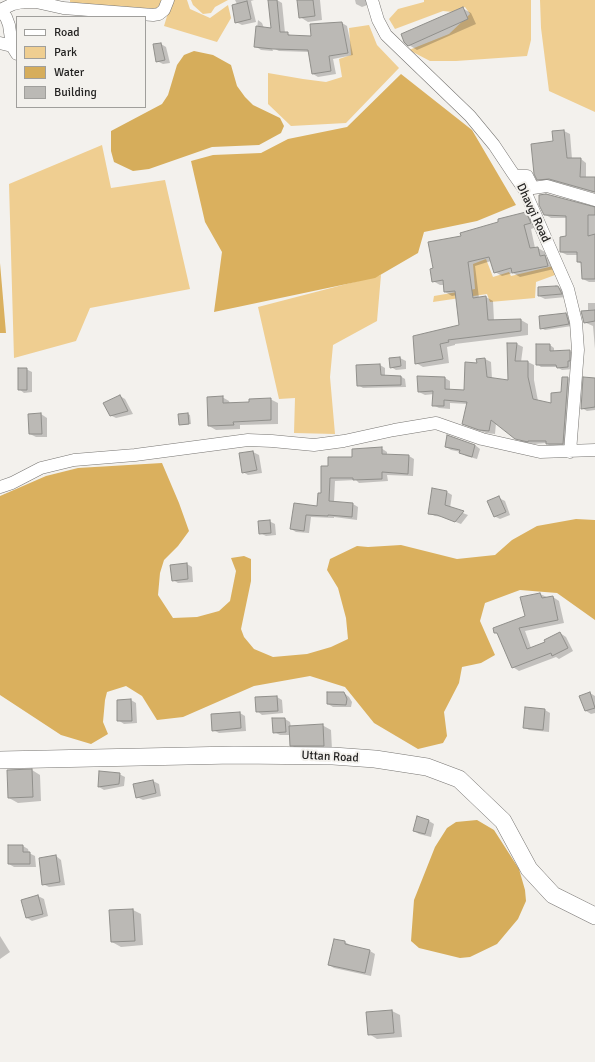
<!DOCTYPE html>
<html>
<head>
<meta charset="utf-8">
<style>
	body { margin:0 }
	#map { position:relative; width:595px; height:1062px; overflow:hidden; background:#f3f1ed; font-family:Signika,sans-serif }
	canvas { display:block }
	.legend { position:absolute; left:16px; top:16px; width:130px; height:92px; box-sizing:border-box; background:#f3f1ed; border:1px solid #a09f9c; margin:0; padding:5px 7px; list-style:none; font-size:12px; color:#242322 }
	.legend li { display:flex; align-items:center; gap:8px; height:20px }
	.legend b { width:20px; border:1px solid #a09f9c }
</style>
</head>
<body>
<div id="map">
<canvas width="595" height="1062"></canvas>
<ul class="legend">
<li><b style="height:5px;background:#fff"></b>Road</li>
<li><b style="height:11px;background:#efce91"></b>Park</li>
<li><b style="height:11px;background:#d6ad5b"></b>Water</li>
<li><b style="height:11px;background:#bbb9b5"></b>Building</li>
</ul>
</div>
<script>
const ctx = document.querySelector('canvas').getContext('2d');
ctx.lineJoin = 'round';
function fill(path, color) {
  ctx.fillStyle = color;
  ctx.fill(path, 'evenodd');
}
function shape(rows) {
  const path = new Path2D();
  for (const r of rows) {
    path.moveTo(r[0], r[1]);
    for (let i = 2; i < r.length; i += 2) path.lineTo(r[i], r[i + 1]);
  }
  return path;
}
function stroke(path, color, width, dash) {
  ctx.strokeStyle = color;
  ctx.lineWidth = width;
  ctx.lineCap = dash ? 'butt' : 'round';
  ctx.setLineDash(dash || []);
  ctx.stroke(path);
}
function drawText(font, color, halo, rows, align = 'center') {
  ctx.font = font + ' Signika,sans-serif';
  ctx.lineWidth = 4;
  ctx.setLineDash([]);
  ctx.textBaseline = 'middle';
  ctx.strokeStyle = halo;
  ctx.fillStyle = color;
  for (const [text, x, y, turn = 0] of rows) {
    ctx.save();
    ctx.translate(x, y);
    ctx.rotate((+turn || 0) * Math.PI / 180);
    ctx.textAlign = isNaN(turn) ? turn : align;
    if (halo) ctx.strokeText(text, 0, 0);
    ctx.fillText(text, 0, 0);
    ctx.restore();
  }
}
const green = shape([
	[70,0,162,0,158,9,70,3],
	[172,0,187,0,190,9,210,18,228,5,231,18,217,42,164,26],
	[191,0,228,0,215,7,211,13,203,14,193,5],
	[424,0,531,0,531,40,527,56,456,61,430,61,409,50,449,34,470,14,465,7,453,12,443,11,395,29,389,19,398,9,424,2],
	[540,0,595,0,595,112,549,91,541,28],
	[369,25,377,45,399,68,346,123,291,126,268,104,268,73,303,79,326,82,342,77,339,59,351,55,349,28],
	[102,145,111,188,165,180,190,289,90,308,76,341,14,358,9,184],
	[486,259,493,277,509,272,511,276,553,266,555,275,536,282,535,298,490,302,487,294,433,302,434,296,475,289,473,264],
	[381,275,377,321,333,345,330,377,335,434,294,433,295,398,279,399,258,307]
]);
const forest = shape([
	[401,74,472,130,516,205,477,221,424,232,418,253,375,278,214,312,222,252,205,222,191,161,213,155,261,153,288,139,347,127],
	[0,263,6,333,0,333],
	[162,463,179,503,189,531,178,546,164,560,160,573,158,595,173,618,197,617,219,611,230,601,236,571,231,558,244,556,251,559,251,581,241,629,244,637,254,649,273,657,307,654,331,647,348,639,346,618,338,588,327,570,330,559,357,546,368,547,401,545,457,559,495,555,512,540,537,526,576,519,595,520,595,620,557,593,520,590,485,603,480,621,495,655,481,663,462,667,459,683,444,712,447,736,443,743,418,749,374,723,345,687,310,676,254,686,183,717,157,720,142,696,126,686,107,692,105,700,103,722,108,734,91,744,61,735,0,695,0,496,46,476,78,468]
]);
const water = shape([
	[194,51,213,55,231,65,237,86,245,97,253,105,280,118,284,126,281,133,259,145,212,147,149,169,133,171,114,162,111,151,111,131,162,104,168,95,177,65,184,55],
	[477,820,494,830,519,869,525,890,526,901,518,919,497,944,470,957,460,958,419,948,411,941,414,900,435,847,447,828,456,822]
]);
const shadow = shape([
	[235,0,254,0,251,1,256,22,242,25,236,22,237,4],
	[277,0,282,3,285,33,293,36,313,37,342,23,347,26,353,55,333,59,336,74,318,77,313,74,310,52,279,51,273,48,269,1],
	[298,0,320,0,322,20,308,22,300,17],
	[355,0,371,0,370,4,362,7,356,4],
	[462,8,471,13,476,24,417,50,409,45],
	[258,20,262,23,273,51,261,50,255,46],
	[161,44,166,47,170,63,163,64,157,61],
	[564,131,570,134,572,159,581,159,586,163,586,178,595,178,595,193,556,182,544,183,538,179,554,142],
	[595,208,595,282,589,282,583,279,582,264,578,262,578,255,567,255,561,252,567,237,567,218,551,218,544,214],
	[526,213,533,217,537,227,531,229,535,248,538,248,545,252,546,257,552,260,554,269,520,277,513,273,502,276,495,272,491,261,475,266,479,298,486,297,493,301,494,321,521,320,528,324,528,335,455,344,455,345,447,347,449,363,423,367,416,363,460,325,457,295,452,296,445,292,444,285,440,285,433,281,434,269,462,236],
	[558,287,564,290,566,297,545,299,539,296],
	[588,303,595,303,595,349,593,326,584,322,588,311],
	[566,314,570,316,572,326,545,330,541,328],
	[508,344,517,344,523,347,521,362,528,362,534,365,534,380,538,401,552,404,562,393,563,378,568,378,574,381,569,446,552,447,546,443,534,444,522,442,496,423,495,434,486,433,469,427,463,424,468,404,450,403,450,409,439,408,433,405,434,394,425,395,419,392,445,378,450,381,450,390,465,391,478,364,485,359,491,362,492,379,509,382],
	[550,345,554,348,554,352,570,351,575,354,573,369,562,370,557,367,541,367,537,364],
	[400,358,406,361,406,369,396,370,391,367],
	[380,365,385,368,385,376,400,376,405,379,406,387,363,388,358,385],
	[26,369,32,372,32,392,24,393,19,389],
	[595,379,595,410,587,411,582,408],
	[120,396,125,399,133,414,116,418,110,415],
	[222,397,229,401,230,404,250,403,270,399,278,403,278,424,240,425,240,429,216,430,209,426],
	[41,414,47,418,47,437,36,437,30,434,29,415],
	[188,414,190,415,191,424,182,425,180,424],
	[475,445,480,449,477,459,466,456,461,452,451,450,446,447],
	[381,448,387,452,387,455,409,456,414,459,413,476,387,475,388,481,359,483,356,480,335,481,334,502,353,504,358,507,357,520,334,517,334,518,311,517,309,533,296,532,291,529,295,504,318,507,329,467],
	[253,452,259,455,262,473,248,475,243,472],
	[447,492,452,495,450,508,468,515,461,524,443,517,435,516,429,513],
	[499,498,505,501,510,515,500,519,494,516],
	[269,521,275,524,276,535,266,536,260,533],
	[187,564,192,567,193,582,178,583,173,580],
	[540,594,547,597,553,597,559,601,564,623,525,631,531,648,547,643,560,633,566,637,573,651,559,659,556,657,519,671,513,667,498,634,495,632,526,617],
	[344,693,349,697,352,702,351,707,333,707,328,704],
	[590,693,595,696,595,713,591,714,586,711],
	[277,697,282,700,283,713,262,715,257,711],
	[131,700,136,703,137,723,124,724,118,720],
	[526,708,545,710,550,713,549,732,529,730,524,727],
	[240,713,245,716,246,731,219,733,213,730],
	[285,719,290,722,291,727,322,725,331,730,332,750,299,750,291,745,290,735,280,735,274,732],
	[32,770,40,775,41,801,18,803,9,798],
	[119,774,125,777,124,786,104,790,99,787],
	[153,781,159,784,161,796,143,800,137,797,135,785],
	[429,821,434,824,431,837,419,834,414,831],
	[9,846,23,846,28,849,29,853,35,856,36,867,14,867,9,864],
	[56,856,61,860,65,885,49,887,43,884],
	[38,896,44,899,48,916,32,921,27,918],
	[133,910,141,914,143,945,121,947,112,942],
	[0,936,10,952,0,959],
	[345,942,350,945,350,947,370,951,375,954,371,976,334,968,329,965],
	[392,1011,400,1015,402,1037,377,1039,369,1034]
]);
const building = shape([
	[268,0,277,0,280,32,288,32,288,35,311,36,310,24,342,22,348,53,329,56,331,71,312,74,308,50,273,49,254,47,256,26,271,28,268,0],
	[297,0,313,0,315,16,299,18,297,0],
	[247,1,251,19,235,23,232,5,247,1],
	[463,7,468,19,408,46,404,42,401,34,463,7],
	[161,43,165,60,156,62,153,44,161,43],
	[564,130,567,158,581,158,580,177,595,177,595,192,549,179,537,180,534,174,531,144,553,141,552,131,564,130],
	[546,194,595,207,595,215,588,215,588,236,595,234,595,279,582,279,581,262,577,262,577,252,560,252,560,237,566,236,566,216,544,215,539,205,539,195,546,194],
	[526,212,531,223,524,225,530,248,538,247,540,256,545,255,548,266,512,273,511,268,494,273,489,257,468,262,473,298,486,296,488,320,521,319,521,331,448,340,449,342,440,344,443,359,415,364,413,336,459,325,455,291,444,292,443,280,432,282,430,269,433,268,428,242,461,236,460,233,498,222,498,219,526,212],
	[556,286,558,286,562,294,538,296,538,287,556,286],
	[595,310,595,321,584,323,581,311,595,310],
	[566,313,569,324,540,329,539,316,566,313],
	[507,343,517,343,515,361,528,361,528,377,533,399,551,403,551,393,561,392,562,377,568,377,563,444,546,444,546,441,528,441,528,442,515,439,491,420,489,431,479,430,462,424,467,402,444,400,444,406,432,406,433,391,418,392,417,376,445,377,445,389,464,390,465,362,477,363,476,359,485,358,487,377,508,380,507,343],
	[536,344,550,344,550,351,570,350,570,361,568,361,568,367,557,368,556,365,536,365,536,344],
	[400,357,401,366,390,368,389,358,400,357],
	[380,364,381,375,401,376,401,385,357,386,356,365,380,364],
	[18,368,27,368,27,390,18,390,18,368],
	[583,377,595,378,595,407,581,409,583,377],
	[120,395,128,411,110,416,103,403,120,395],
	[223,396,223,403,249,402,249,399,271,398,271,420,233,422,234,425,208,426,207,397,223,396],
	[41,413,42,434,29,434,28,414,41,413],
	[188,413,189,424,179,425,178,414,188,413],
	[447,435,475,445,472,457,459,453,460,450,445,447,447,435],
	[382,447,382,454,409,455,408,474,382,472,382,479,353,480,353,478,330,478,329,501,353,503,352,517,328,515,328,516,306,515,304,531,290,529,294,503,317,506,318,493,321,493,321,466,328,466,328,457,352,457,352,449,382,447],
	[253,451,257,470,242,473,239,453,253,451],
	[432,488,447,491,445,505,464,511,455,522,437,515,428,514,432,488],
	[499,496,506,512,494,517,487,501,499,496],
	[270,520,271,533,259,534,258,521,270,520],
	[187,563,188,579,172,581,170,565,187,563],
	[540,593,542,598,553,596,558,620,519,628,527,649,545,642,544,640,560,632,568,648,552,656,551,653,512,668,497,633,494,633,493,628,525,616,520,597,540,593],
	[327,692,344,692,347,699,346,705,327,704,327,692],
	[590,692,595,708,585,711,579,696,590,692],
	[277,696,278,711,256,712,255,697,277,696],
	[131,699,132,721,117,721,117,700,131,699],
	[525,707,545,709,543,730,523,728,525,707],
	[240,712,241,728,212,731,211,714,240,712],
	[272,718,285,718,286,732,273,733,272,718],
	[323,724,324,746,290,746,289,726,323,724],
	[32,769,33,797,8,798,7,770,32,769],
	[99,771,120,773,119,784,98,787,99,771],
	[153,780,156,793,136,798,133,784,153,780],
	[417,816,429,820,425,834,413,831,417,816],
	[8,845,23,845,23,852,30,852,30,864,8,864,8,845],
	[56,855,60,882,42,885,39,858,56,855],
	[38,895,43,914,26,918,21,900,38,895],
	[133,909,135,941,111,942,109,910,133,909],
	[334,939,345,941,345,944,370,950,365,973,328,965,334,939],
	[392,1010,394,1033,368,1035,366,1012,392,1010]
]);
const street = shape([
	[372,0,378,20,386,35,470,116,494,145,512,172,524,189,568,289,576,322,578,350,570,452],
	[0,10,13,4,23,2,36,2,63,8,153,15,159,14,164,10,168,0],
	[0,11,6,17,9,25,12,46,17,54],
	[0,43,12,46],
	[515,176,527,176,533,188,547,186,595,200],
	[0,487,12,483,41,468,74,460,135,455,248,440,272,441,314,445,344,441,394,430,436,423,482,439,540,452,595,450]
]);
const secondary = shape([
	[0,760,234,755,333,756,375,759,427,767,459,779,503,821,529,869,553,895,595,916]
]);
const streetNames = [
	["Dhavgi Road",533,213,65],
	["Uttan Road",330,757,3]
];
fill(green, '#efce91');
fill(forest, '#dab05e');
fill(water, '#d6ad5b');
fill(shadow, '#0003');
fill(building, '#bbb9b5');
stroke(building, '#908f8b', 1);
stroke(street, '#777572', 13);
stroke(secondary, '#777572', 18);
stroke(street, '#fff', 12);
stroke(secondary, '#fff', 17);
drawText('12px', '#242322', '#f3f1ed', streetNames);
</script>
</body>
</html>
